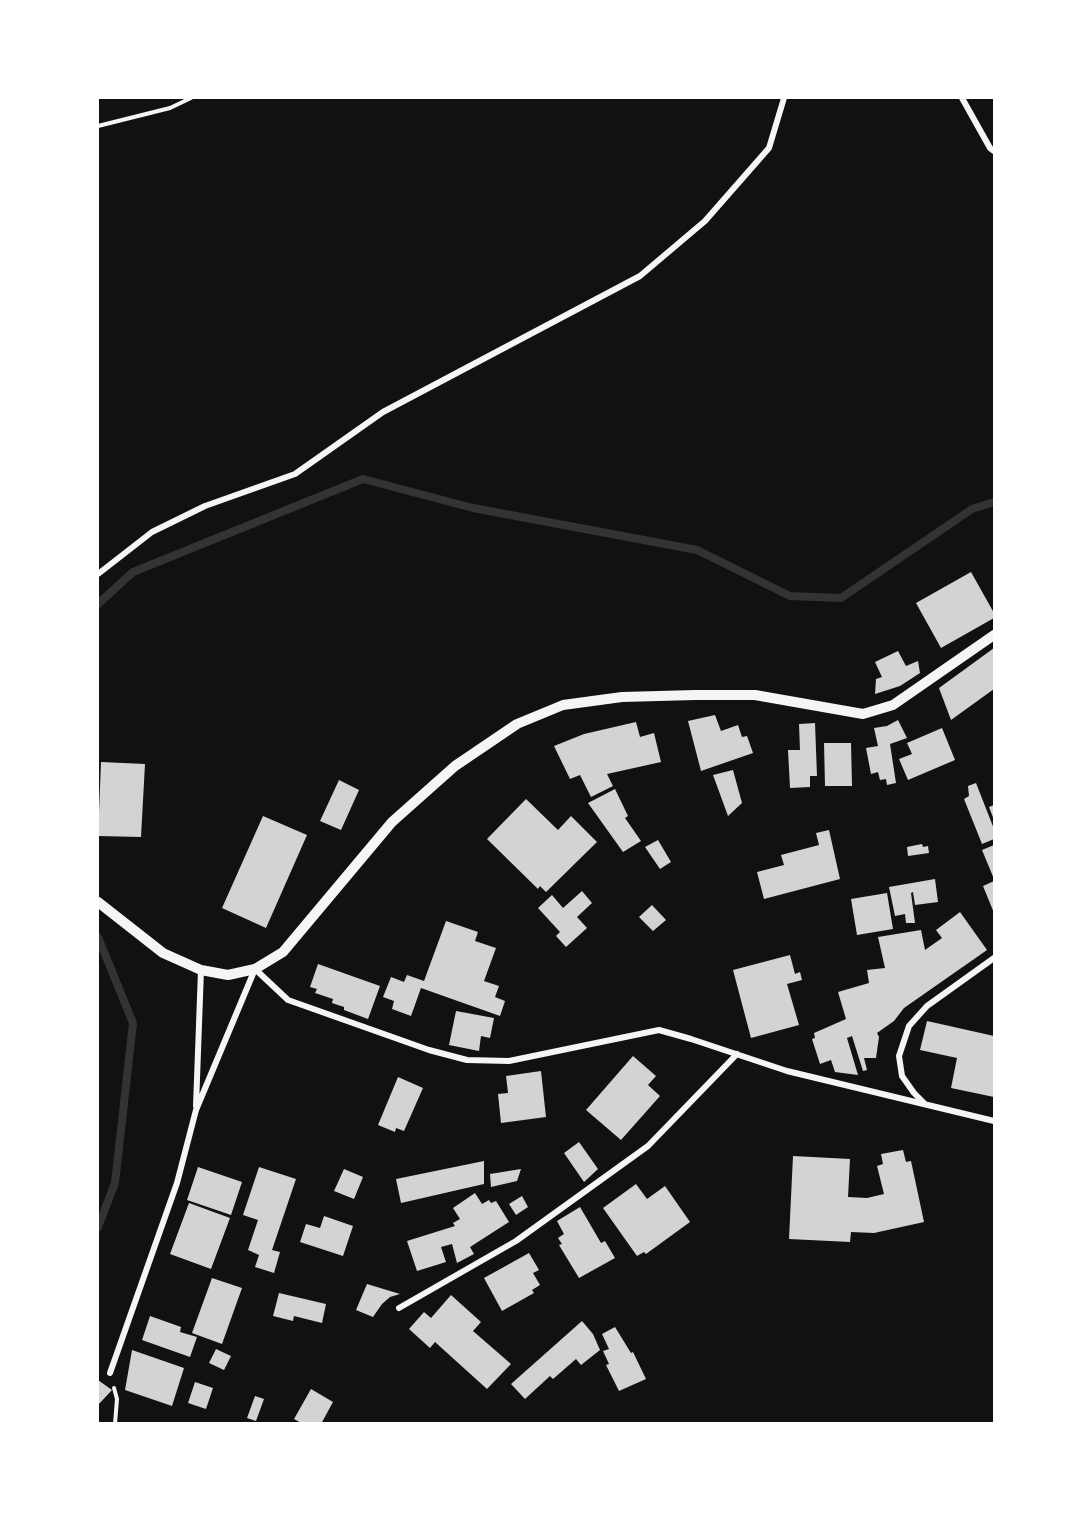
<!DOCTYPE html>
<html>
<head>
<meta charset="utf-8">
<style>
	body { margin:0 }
	#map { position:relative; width:1092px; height:1521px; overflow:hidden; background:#111; font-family:Helvetica,sans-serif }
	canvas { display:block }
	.frame { position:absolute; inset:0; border:99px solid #fff; pointer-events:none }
</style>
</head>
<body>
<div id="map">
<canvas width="1092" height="1521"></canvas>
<div class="frame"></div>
</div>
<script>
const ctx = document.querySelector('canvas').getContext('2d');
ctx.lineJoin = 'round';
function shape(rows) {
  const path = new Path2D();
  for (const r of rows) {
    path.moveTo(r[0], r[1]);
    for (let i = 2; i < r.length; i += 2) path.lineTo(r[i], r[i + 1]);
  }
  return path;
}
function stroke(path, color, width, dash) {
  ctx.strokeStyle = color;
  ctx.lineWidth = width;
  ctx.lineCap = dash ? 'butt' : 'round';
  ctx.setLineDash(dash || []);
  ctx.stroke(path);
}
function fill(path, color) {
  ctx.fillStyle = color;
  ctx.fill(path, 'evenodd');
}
const stream = shape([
	[98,604,133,572,363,479,473,508,697,550,790,596,841,598,972,509,994,502],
	[98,937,133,1023,115,1183,98,1227]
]);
const building = shape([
	[971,572,994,613,994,618,941,648,916,603],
	[994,648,994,689,951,720,939,688],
	[898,651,906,666,918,661,920,673,900,686,875,694,876,679,882,677,875,662],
	[715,715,721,731,738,725,742,737,747,736,753,753,701,771,688,721],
	[898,720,907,738,890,744,896,783,887,785,886,779,880,780,878,772,871,774,866,748,878,746,874,728,887,726],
	[636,722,640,737,654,733,661,762,607,774,613,786,591,797,580,775,570,779,554,746,584,734],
	[815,723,817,776,810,776,810,787,790,788,788,750,800,750,799,724],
	[942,728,955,760,908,780,899,759,912,754,907,743],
	[824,743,851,743,852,786,825,786],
	[101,762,145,764,141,837,98,836],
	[733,770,742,803,728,816,713,775],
	[339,780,359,790,341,830,320,821],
	[976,783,994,829,994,839,982,844,964,799,969,796,968,786],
	[615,789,628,816,625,818,641,841,623,852,588,803],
	[526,799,558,830,571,816,597,842,546,892,540,886,538,889,487,839],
	[994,805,994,820,989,807],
	[263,816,307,835,266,928,222,908],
	[829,830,840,879,764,899,757,872,784,865,781,855,819,845,816,833],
	[658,840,671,862,660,869,645,847],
	[922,844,923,847,928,846,929,853,908,856,907,847],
	[994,845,994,879,982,850],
	[935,879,938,902,915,905,913,892,911,893,915,923,906,923,905,914,895,916,889,887],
	[994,881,994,913,983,886],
	[582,891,592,903,577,917,587,928,566,947,556,936,560,932,538,908,552,895,563,908],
	[887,893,893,929,857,935,851,899],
	[652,905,666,920,653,931,639,917],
	[960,912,987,950,904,1008,894,1021,877,1033,879,1037,876,1058,864,1058,867,1070,863,1071,852,1036,847,1038,858,1075,835,1072,831,1060,820,1064,812,1039,815,1038,814,1033,846,1019,838,992,869,983,867,970,885,968,878,937,921,930,925,950,942,938,936,930],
	[446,921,478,932,475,941,496,948,484,981,499,986,495,997,505,1001,500,1016,421,988,411,1016,392,1009,394,1001,383,997,391,977,404,982,407,975,424,981],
	[790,955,795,974,800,972,802,980,787,984,799,1025,751,1038,733,970],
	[318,964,380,986,368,1019,344,1010,344,1007,332,1003,333,999,315,993,317,989,310,987],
	[456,1011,494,1018,490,1038,481,1036,479,1051,449,1045],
	[927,1021,994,1036,994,1097,951,1088,957,1058,920,1050],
	[633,1056,656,1076,648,1085,660,1096,621,1140,586,1110],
	[541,1071,546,1117,501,1123,498,1094,508,1093,506,1076],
	[398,1077,423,1088,404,1131,396,1128,395,1132,378,1125],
	[579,1142,598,1169,584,1182,564,1153],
	[903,1150,906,1162,911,1161,924,1222,874,1233,851,1232,850,1242,789,1239,793,1156,850,1159,848,1197,867,1198,884,1194,877,1166,883,1164,881,1154],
	[484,1161,484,1184,401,1203,396,1179],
	[198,1167,242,1182,231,1215,187,1200],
	[259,1167,296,1179,272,1250,280,1252,274,1273,255,1267,259,1255,248,1250,258,1220,243,1215],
	[344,1169,363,1177,354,1199,334,1191],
	[521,1169,517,1181,491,1187,490,1174],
	[636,1184,647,1199,665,1186,690,1222,646,1254,644,1252,637,1256,603,1208],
	[475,1193,482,1204,489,1200,491,1203,496,1201,509,1222,470,1247,474,1254,457,1263,452,1244,441,1247,446,1262,417,1271,407,1241,455,1226,453,1223,460,1219,453,1208],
	[522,1196,528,1207,516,1215,509,1204],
	[189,1203,230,1218,211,1269,170,1254],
	[580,1207,601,1243,605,1241,615,1258,579,1278,559,1245,562,1244,558,1238,564,1234,557,1221],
	[324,1216,353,1226,343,1256,300,1242,306,1224,320,1228],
	[529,1253,539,1270,533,1273,540,1285,532,1290,534,1293,502,1311,484,1278],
	[212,1278,242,1288,222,1344,192,1333],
	[367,1284,400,1294,390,1297,382,1304,373,1317,356,1310],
	[279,1293,326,1304,322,1323,294,1316,293,1321,273,1316],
	[451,1295,481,1322,473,1331,511,1364,487,1389,435,1342,430,1348,409,1329,424,1312,431,1318],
	[150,1316,181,1327,180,1332,197,1337,190,1357,142,1340],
	[582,1321,593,1334,600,1350,581,1365,576,1359,553,1379,550,1376,525,1399,511,1384],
	[615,1327,631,1353,633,1352,646,1379,619,1391,606,1365,609,1364,603,1351,609,1349,602,1334],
	[216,1349,231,1356,224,1370,209,1363],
	[132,1350,184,1368,172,1406,125,1390],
	[98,1380,112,1390,98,1405],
	[195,1382,213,1388,206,1409,188,1403],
	[311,1389,333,1402,321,1424,303,1424,294,1419],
	[255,1396,264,1399,256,1421,247,1418]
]);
const path = shape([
	[98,126,170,108,191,98],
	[114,1388,117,1399,115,1424]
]);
const minor = shape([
	[962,98,990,148,994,151],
	[98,574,152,532,205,506,295,474,383,412,640,276,705,221,769,148,784,98],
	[925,1104,914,1093,902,1076,899,1056,909,1026,927,1006,994,958],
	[196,1106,201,970],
	[399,1308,516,1241,648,1146,737,1054],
	[110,1373,177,1183,196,1110,255,969,288,1000,429,1050,467,1060,509,1061,659,1030,691,1039,787,1071,994,1121]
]);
const tertiary = shape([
	[98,902,163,953,201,970,228,975,255,969,283,952,392,822,455,766,517,724,563,705,622,697,695,695,755,695,863,714,893,705,994,635]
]);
stroke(stream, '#333', 8);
fill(building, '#d3d3d3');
stroke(path, '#f5f5f5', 4);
stroke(minor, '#f5f5f5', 6);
stroke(tertiary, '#f5f5f5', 10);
</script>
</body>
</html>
